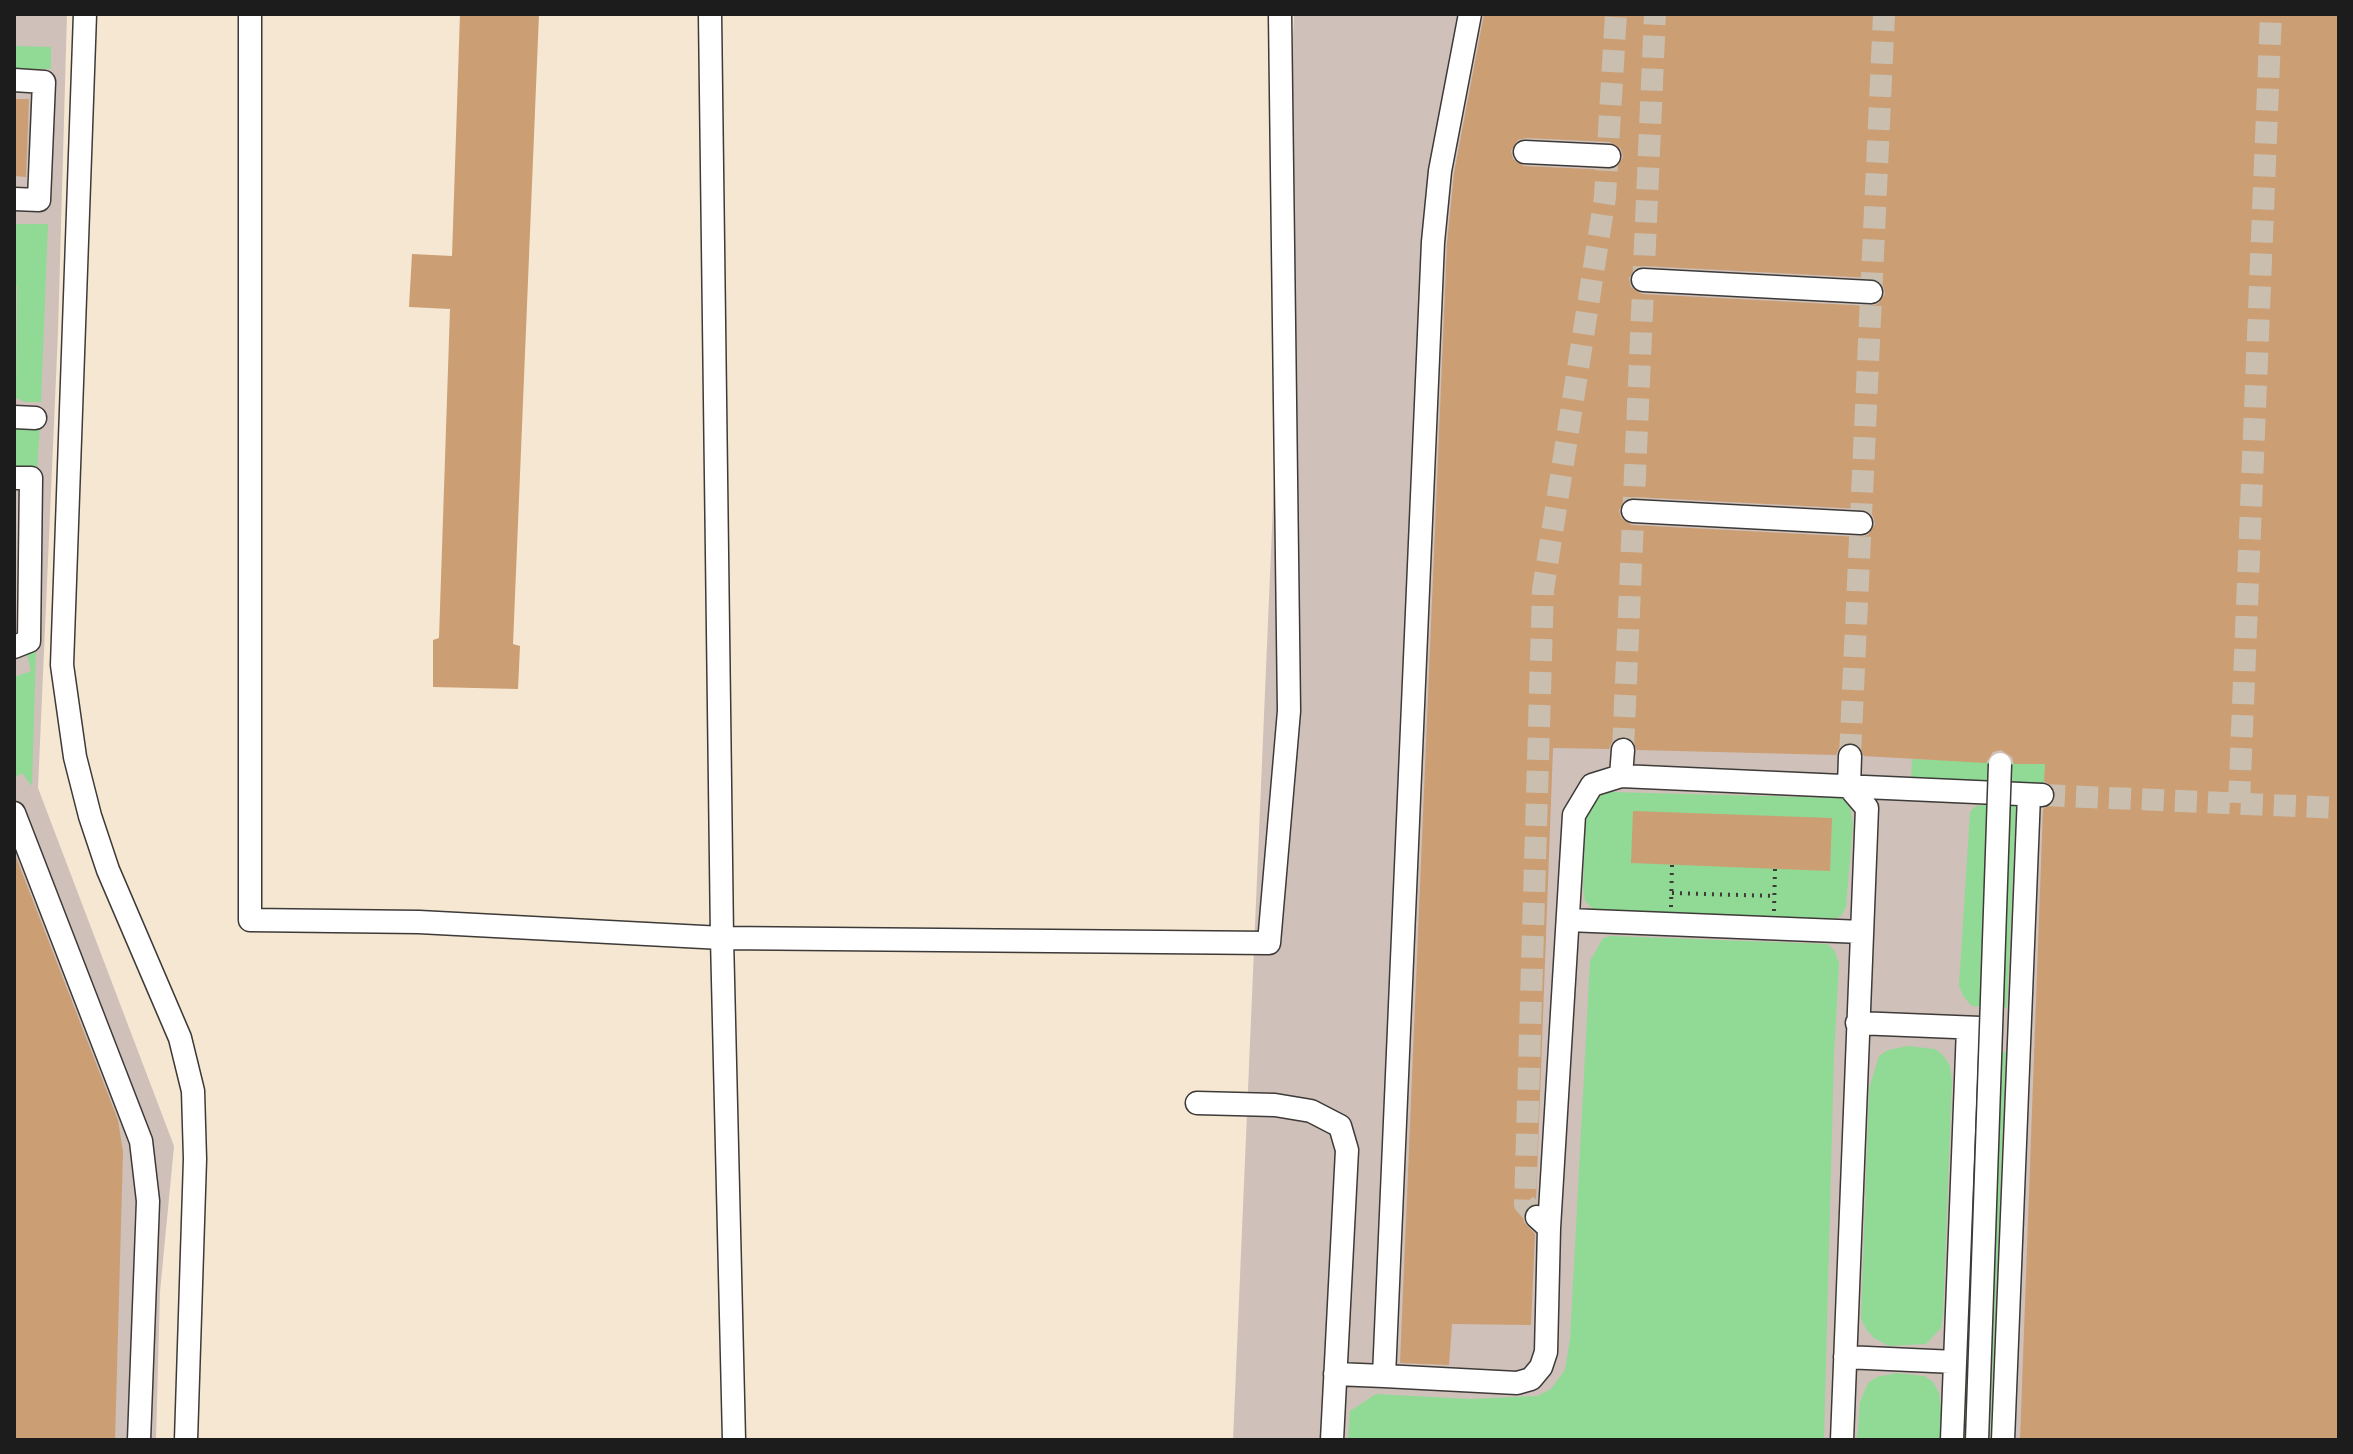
<!DOCTYPE html>
<html>
<head>
<meta charset="utf-8">
<style>
	body { margin:0 }
	#map { position:relative; width:2353px; height:1454px; overflow:hidden; background:#f5e7d2; font-family:"Gochi Hand",sans-serif }
	canvas { display:block }
	.frame { position:absolute; inset:0; border:16px solid #1c1c1c; pointer-events:none }
</style>
</head>
<body>
<div id="map">
<canvas width="2353" height="1454"></canvas>
<div class="frame"></div>
</div>
<script>
const ctx = document.querySelector('canvas').getContext('2d');
ctx.lineJoin = 'round';
function fill(path, color) {
  ctx.fillStyle = color;
  ctx.fill(path, 'evenodd');
}
function shape(rows) {
  const path = new Path2D();
  for (const r of rows) {
    path.moveTo(r[0], r[1]);
    for (let i = 2; i < r.length; i += 2) path.lineTo(r[i], r[i + 1]);
  }
  return path;
}
function stroke(path, color, width, dash) {
  ctx.strokeStyle = color;
  ctx.lineWidth = width;
  ctx.lineCap = dash ? 'butt' : 'round';
  ctx.setLineDash(dash || []);
  ctx.stroke(path);
}
const industrial = shape([
	[14,14,67,14,58,332,38,788,174,1146,160,1292,156,1440,14,1440],
	[1294,14,2339,14,2339,1440,1233,1440]
]);
const green = shape([
	[14,46,51,47,51,69,14,69],
	[14,224,48,224,41,402,25,402,16,398,17,286,14,286],
	[14,426,40,427,37,470,14,469],
	[36,651,32,786,22,773,14,778,14,677,31,671,27,654],
	[1912,759,2045,764,2044,785,1911,780],
	[1611,792,1841,798,1850,805,1853,824,1846,907,1841,916,1831,920,1593,909,1585,901,1583,888,1586,819,1591,806,1601,795],
	[1991,804,2016,806,2007,1008,1972,1006,1963,996,1959,985,1970,812,1976,806],
	[1611,936,1827,944,1834,950,1839,963,1834,1055,1824,1440,1348,1440,1350,1411,1376,1394,1471,1399,1537,1396,1551,1389,1565,1370,1570,1339,1590,961,1603,938],
	[1908,1046,1935,1049,1943,1055,1950,1066,1952,1081,1943,1314,1941,1328,1926,1344,1889,1346,1874,1338,1866,1329,1861,1319,1869,1089,1879,1056,1888,1050],
	[2006,1052,1990,1440,1961,1440,1978,1060,1983,1054],
	[1897,1373,1924,1376,1933,1382,1939,1393,1941,1408,1941,1440,1857,1440,1860,1402,1868,1383,1877,1377]
]);
const building = shape([
	[460,14,539,14,513,644,520,646,518,689,433,687,433,640,439,638,450,309,409,307,412,254,452,256],
	[1484,14,2339,14,2339,1440,2020,1440,2043,809,2053,803,2056,795,2054,788,2044,781,2045,764,2014,764,2012,757,2001,750,1993,752,1986,763,1864,756,1858,745,1850,742,1839,748,1836,755,1637,750,1632,739,1623,736,1612,742,1609,749,1553,748,1536,1203,1527,1207,1523,1215,1524,1222,1535,1234,1531,1325,1452,1324,1449,1365,1400,1363,1447,243,1454,173],
	[1526,138,1610,142,1621,149,1623,157,1616,168,1609,170,1524,166,1513,159,1511,151,1518,140],
	[1644,266,1872,278,1883,285,1885,294,1878,304,1870,306,1642,294,1631,287,1629,278,1636,268],
	[1634,497,1862,509,1873,516,1875,524,1868,535,1860,537,1632,525,1621,518,1619,510,1626,499],
	[14,99,29,99,26,177,14,176],
	[1633,811,1832,818,1830,871,1631,863],
	[14,852,118,1120,123,1152,115,1440,14,1440]
]);
const minorTunnel = shape([
	[1623,750,1655,14],
	[1850,756,1884,14],
	[2043,795,2339,808],
	[2239,803,2271,14],
	[1537,1217,1525,1204,1543,590,1605,197,1616,14]
]);
const path = shape([
	[1672,893,1775,896],
	[1671,907,1672,865],
	[1774,911,1775,869]
]);
const minor = shape([
	[85,14,62,665,75,757,90,816,108,870,180,1038,193,1091,195,1159,186,1440],
	[250,14,250,920,419,922,722,938,1269,943,1289,711,1280,14],
	[710,14,722,938,734,1440],
	[1470,14,1440,171,1433,242,1384,1376,1517,1383,1531,1379,1541,1367,1546,1352,1549,1228,1537,1217],
	[14,80,44,82,39,200,14,199],
	[1525,152,1609,156],
	[1643,280,1871,292],
	[14,417,35,418],
	[14,478,31,478,29,641,14,647],
	[1633,511,1861,523],
	[1623,750,1621,776,2042,795],
	[14,813,141,1141,148,1201,139,1440],
	[1568,920,1862,932],
	[1857,1023,1980,1028],
	[1197,1103,1275,1105,1311,1111,1340,1126,1347,1150,1332,1440],
	[1549,1228,1574,815,1592,785,1621,776],
	[1845,1357,1955,1362],
	[1335,1374,1384,1376],
	[1842,1440,1867,808,1849,787,1850,756],
	[1952,1440,1968,1028],
	[2003,1440,2029,795]
]);
const minorBridge = shape([
	[1977,1440,2000,764]
]);
fill(industrial, '#cfc0ba');
fill(green, '#90da96');
fill(building, '#cb9e73');
stroke(minorTunnel, '#cabeae', 22, [22, 11]);
stroke(minor, '#3d3a37', 25);
stroke(path, '#3d3a37', 4, [2, 6]);
stroke(minor, '#fff', 22);
stroke(minorBridge, '#3d3a37', 25, []);
stroke(minorBridge, '#fff', 22);
</script>
</body>
</html>
